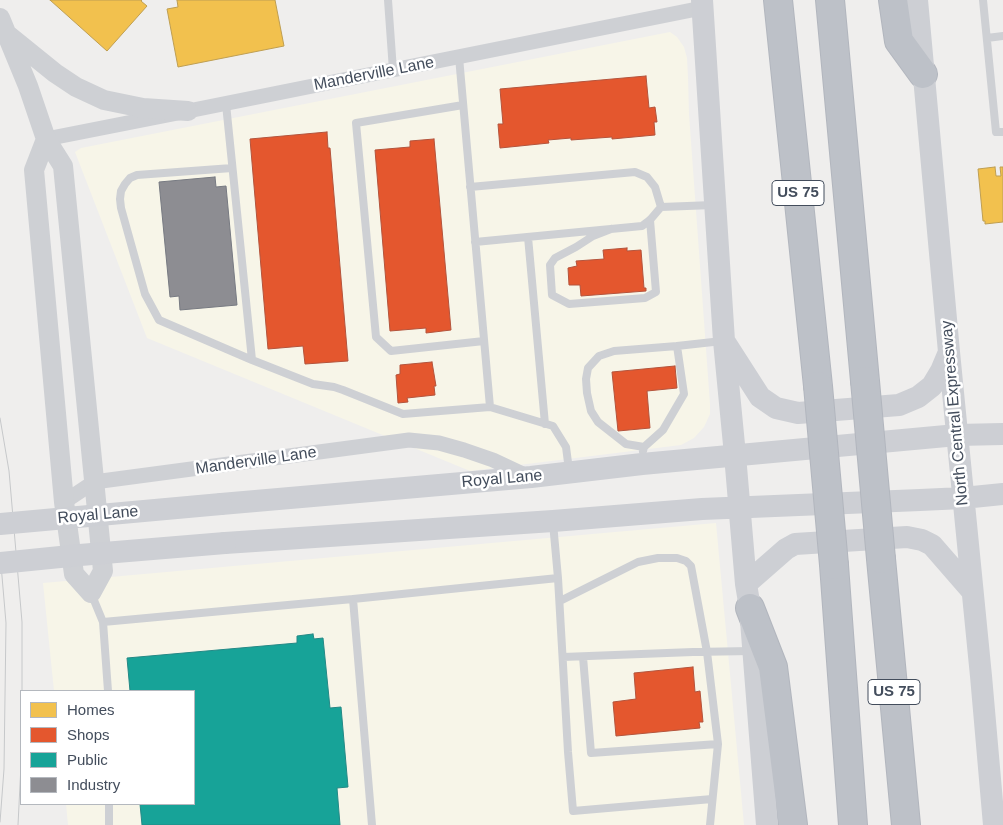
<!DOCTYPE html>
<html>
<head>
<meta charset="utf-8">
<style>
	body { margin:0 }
	#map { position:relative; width:1003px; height:825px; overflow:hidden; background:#efeeed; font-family:Helvetica,sans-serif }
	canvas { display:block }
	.legend { position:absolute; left:20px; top:690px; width:175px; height:115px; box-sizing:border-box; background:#fff; border:1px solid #b4b8be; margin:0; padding:6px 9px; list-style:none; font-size:15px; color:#434d5c }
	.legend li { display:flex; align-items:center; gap:10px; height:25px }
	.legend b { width:25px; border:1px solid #b4b8be }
</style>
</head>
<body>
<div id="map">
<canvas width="1003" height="825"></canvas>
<ul class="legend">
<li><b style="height:14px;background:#f2c14e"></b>Homes</li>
<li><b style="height:14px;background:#e4572e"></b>Shops</li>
<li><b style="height:14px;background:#17a398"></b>Public</li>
<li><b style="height:14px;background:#8d8d92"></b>Industry</li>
</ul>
</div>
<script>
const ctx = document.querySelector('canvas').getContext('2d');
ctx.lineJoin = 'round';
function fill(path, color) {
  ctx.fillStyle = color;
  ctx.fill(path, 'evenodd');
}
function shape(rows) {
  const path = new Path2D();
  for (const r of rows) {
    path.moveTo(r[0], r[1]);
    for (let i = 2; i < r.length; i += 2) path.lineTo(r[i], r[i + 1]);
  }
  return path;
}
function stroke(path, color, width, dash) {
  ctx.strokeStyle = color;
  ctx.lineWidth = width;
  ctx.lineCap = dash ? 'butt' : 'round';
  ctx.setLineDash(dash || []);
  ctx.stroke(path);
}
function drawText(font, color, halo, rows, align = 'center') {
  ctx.font = font + ' Helvetica,sans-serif';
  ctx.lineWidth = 5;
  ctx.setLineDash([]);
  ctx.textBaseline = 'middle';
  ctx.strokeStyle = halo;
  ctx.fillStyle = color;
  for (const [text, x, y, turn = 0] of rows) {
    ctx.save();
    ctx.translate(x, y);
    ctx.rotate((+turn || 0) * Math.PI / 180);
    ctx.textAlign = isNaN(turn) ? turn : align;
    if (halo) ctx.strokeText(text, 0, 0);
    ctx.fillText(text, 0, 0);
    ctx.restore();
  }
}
const commercial = shape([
	[670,32,677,37,684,47,687,58,688,77,689,114,710,404,710,414,704,427,694,438,681,445,470,471,147,338,75,152,81,148],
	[716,523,744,825,68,825,66,804,194,804,194,691,54,691,43,583]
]);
const homes = shape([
	[50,0,142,0,141,1,147,6,107,51,50,0],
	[177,0,275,0,284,46,178,67,167,9,178,7,177,0],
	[995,167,996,176,1001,176,1000,167,1003,167,1003,222,985,224,985,221,983,221,978,169,995,167]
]);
const shops = shape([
	[646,76,649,108,655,107,657,122,654,122,655,135,612,139,612,137,571,140,571,138,548,140,549,143,500,148,498,124,503,124,500,89,646,76],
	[327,132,328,148,330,148,348,361,305,364,303,346,268,349,250,139,327,132],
	[434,139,451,330,426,333,426,328,390,331,375,150,410,147,410,141,434,139],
	[627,248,627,251,641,250,644,288,646,288,646,291,581,296,580,285,569,285,568,268,577,266,576,261,604,259,603,250,627,248],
	[432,362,436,386,434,386,435,395,407,398,408,402,398,403,396,375,400,374,400,365,432,362],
	[675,366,677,388,647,391,650,428,618,431,612,372,675,366],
	[693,667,695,692,700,691,703,722,699,722,700,728,616,736,613,702,636,699,634,673,693,667]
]);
const public = shape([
	[313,634,314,639,323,638,330,708,341,707,348,787,337,788,340,825,142,825,140,804,194,804,194,691,130,691,127,658,297,643,297,636,313,634]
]);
const industry = shape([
	[215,177,216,187,226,186,237,305,180,310,179,296,170,297,159,182,215,177]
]);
const service = shape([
	[388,0,393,70],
	[983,0,996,132,1003,132],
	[987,38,1003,36],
	[459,57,490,407,553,426,566,447,569,470],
	[226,104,252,360,159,320,145,294,121,208,120,199,121,191,125,184,130,178,137,175,232,168],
	[463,105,356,123,376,337,391,351,484,341],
	[470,187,635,172,647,177,655,187,661,207,713,205],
	[611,229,593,236,576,247,555,258,550,265,552,295,569,304,645,298,656,292,650,220],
	[528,237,545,424],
	[475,242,642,226,650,220,661,207],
	[252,360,313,384,334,387,343,390,403,414,490,407],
	[644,447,626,444,598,422,591,411,587,393,586,379,588,368,599,356,614,351,677,346],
	[643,451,644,447,663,430,684,394,677,346,722,341],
	[558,578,568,752,573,811,712,799],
	[91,593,103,622,108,691],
	[560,601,638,562,658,558,677,558,686,561,691,566,707,652,718,744,710,825],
	[103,622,353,599],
	[563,657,693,652,751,651],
	[583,657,591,753,718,744],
	[109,825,109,804],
	[372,825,353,599,558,578,553,523]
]);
const minor = shape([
	[46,139,188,111,702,8],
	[64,502,94,482,409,440,439,443,464,450,493,460,527,476]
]);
const tertiary = shape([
	[0,18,28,86,46,139,63,166,103,571,91,593,74,574,64,502,34,170,46,139],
	[8,35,55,73,76,87,104,100,143,108,188,111]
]);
const secondary = shape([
	[702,0,724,341,735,455,746,584,750,608,767,825],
	[917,0,949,352,981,676,994,825],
	[726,344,760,397,776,408,798,413,899,405,918,397,932,386,941,371,949,352],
	[221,504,531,477,642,464,957,435,1003,434],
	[225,543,553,521,702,509,920,500,963,498,1003,494],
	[746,584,786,549,795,544,907,537,922,540,932,545,972,591]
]);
const motorway = shape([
	[778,0,818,386],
	[830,0,865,381],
	[893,0,899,41,923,74],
	[881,559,906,825],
	[834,565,853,825],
	[750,608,773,667,793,825]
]);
const tram = shape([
	[0,418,9,471,22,622,22,691],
	[0,553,6,623,4,769,0,822],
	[18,825,21,765]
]);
const secondaryBridge = shape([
	[0,524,221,504],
	[0,563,80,555,225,543]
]);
const motorwayBridge = shape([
	[865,381,881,559],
	[818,386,834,565]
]);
const shields = [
	[798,193,52],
	[894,692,52]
];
const shieldNames = [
	["US 75",798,193],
	["US 75",894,692]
];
const streetNames = [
	["Manderville Lane",374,74,-11],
	["North Central Expressway",955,413,-95],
	["Manderville Lane",256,461,-8],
	["Royal Lane",502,479,-5],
	["Royal Lane",98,515,-5]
];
fill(commercial, '#f7f5e8');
fill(homes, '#f2c14e');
stroke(homes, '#be9e52', 1);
fill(shops, '#e4572e');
stroke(shops, '#b4543c', 1);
fill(public, '#17a398');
stroke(public, '#248986', 1);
fill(industry, '#8d8d92');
stroke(industry, '#777a82', 1);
stroke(motorway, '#b2b6be', 30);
stroke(service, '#ced0d4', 8);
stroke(minor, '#ced0d4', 15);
stroke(tertiary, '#ced0d4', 20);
stroke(secondary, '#cdcfd4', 22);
stroke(motorway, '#bdc1c8', 28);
stroke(tram, '#c6c8ca', 1);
stroke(motorwayBridge, '#b2b6be', 30, []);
stroke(secondaryBridge, '#cdcfd4', 22);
stroke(motorwayBridge, '#bdc1c8', 28);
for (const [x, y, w] of shields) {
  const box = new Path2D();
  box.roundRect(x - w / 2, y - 12.5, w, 25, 4);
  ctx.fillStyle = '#fff';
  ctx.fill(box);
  stroke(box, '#434d5c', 1);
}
drawText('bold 15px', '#434d5c', null, shieldNames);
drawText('16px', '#434d5c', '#fff', streetNames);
</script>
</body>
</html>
